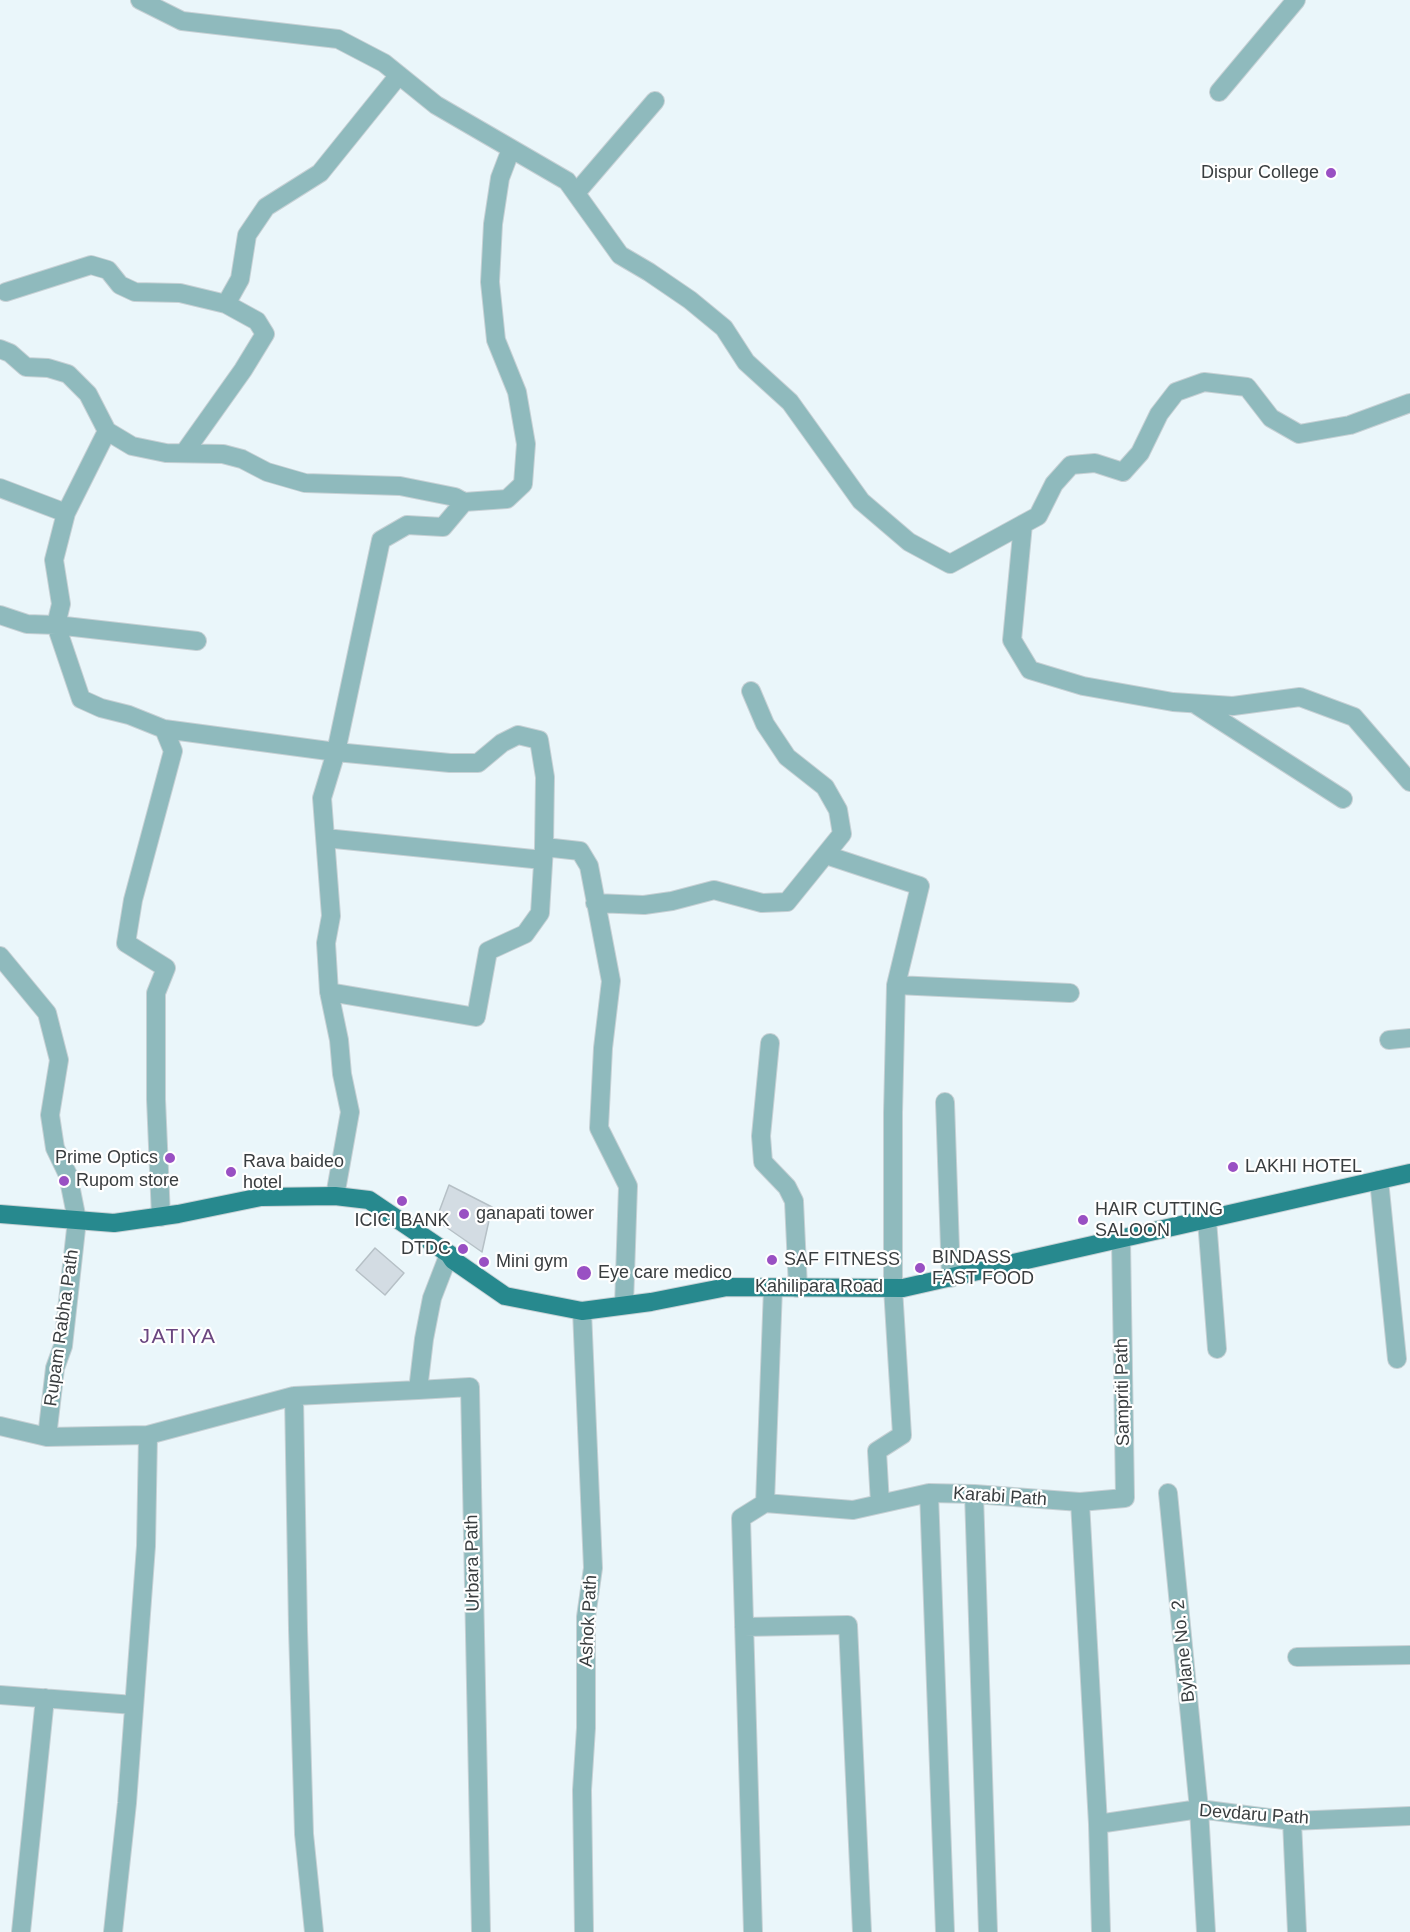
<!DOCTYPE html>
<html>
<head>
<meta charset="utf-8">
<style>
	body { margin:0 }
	canvas { display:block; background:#eaf6fa }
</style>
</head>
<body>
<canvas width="1410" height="1932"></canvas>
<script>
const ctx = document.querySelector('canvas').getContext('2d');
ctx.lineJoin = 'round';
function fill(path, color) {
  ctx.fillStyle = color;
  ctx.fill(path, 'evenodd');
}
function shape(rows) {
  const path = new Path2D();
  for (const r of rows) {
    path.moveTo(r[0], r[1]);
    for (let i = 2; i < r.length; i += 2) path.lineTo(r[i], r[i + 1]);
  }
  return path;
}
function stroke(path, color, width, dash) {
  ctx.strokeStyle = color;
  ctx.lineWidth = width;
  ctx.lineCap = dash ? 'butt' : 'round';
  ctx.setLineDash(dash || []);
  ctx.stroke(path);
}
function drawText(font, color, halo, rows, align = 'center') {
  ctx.font = font + ' Arial,sans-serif';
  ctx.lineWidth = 4.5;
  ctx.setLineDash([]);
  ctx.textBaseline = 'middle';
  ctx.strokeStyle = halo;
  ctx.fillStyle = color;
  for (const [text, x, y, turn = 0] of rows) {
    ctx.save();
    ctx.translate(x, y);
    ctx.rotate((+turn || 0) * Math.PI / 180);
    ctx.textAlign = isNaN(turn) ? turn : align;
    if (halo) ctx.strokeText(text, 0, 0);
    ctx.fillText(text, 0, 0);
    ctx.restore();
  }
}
const building = shape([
	[449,1185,492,1207,482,1252,436,1220,449,1185],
	[375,1248,404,1273,385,1295,356,1270,375,1248]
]);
const minor = shape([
	[140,0,182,21,338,39,384,63,436,105,567,181,620,255,649,272,690,300,724,328,746,362,790,402,861,501,909,542,950,564,1038,516,1054,484,1071,465,1095,463,1123,472,1140,453,1159,414,1176,392,1204,382,1247,387,1271,418,1299,434,1350,425,1410,403],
	[1219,92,1296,0],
	[576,193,655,101],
	[6,292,91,265,108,270,120,285,135,292,180,293,226,304,257,321,265,334,243,370,184,453],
	[226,304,240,279,247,235,266,207,320,173,399,75],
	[0,349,10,353,26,367,48,368,68,374,88,394,107,431],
	[0,488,66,513,54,560,61,604,56,625,27,624,0,615],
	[66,513,107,431,132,446,166,453,223,454,242,459,267,472,305,483,400,486,455,497,464,502],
	[1023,524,1012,640,1030,670,1083,686,1173,702,1233,706,1300,697,1354,717,1410,782],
	[1195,704,1343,799],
	[164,729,336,752,381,540,407,525,443,527,464,502,507,499,523,484,526,444,517,392,496,340,490,282,493,224,500,178,511,149],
	[325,838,543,860],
	[826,855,920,886,896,985,1070,993],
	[595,903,644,905,672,901,714,890,762,903,787,902,842,834,838,810,825,787,787,757,765,724,751,691],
	[0,956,47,1013,59,1060,50,1115,55,1148,68,1175,77,1220,63,1346,55,1368,47,1437],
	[329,992,476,1017,488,951,525,934,540,913,544,847],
	[1389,1040,1410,1038],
	[770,1043,761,1136,763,1162,787,1187,794,1201,798,1288],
	[945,1102,951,1278],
	[1379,1180,1397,1359],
	[335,1196,350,1112,342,1074,339,1040,329,992,326,943,331,916,322,798,336,752,450,763,478,763,502,743,518,735,539,740,545,777,544,847,580,851,589,866,611,981,603,1048,599,1128,628,1186,624,1305],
	[161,1217,156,1099,156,993,166,968,126,943,133,900,173,751,164,729,129,715,101,708,81,699,56,625,197,641],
	[1207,1220,1217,1349],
	[449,1254,432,1298,424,1339,418,1390,470,1387,481,1932],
	[582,1311,593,1568,586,1617,586,1728,582,1790,584,1932],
	[0,1426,47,1437,148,1435,294,1396],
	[1168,1493,1199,1809,1206,1932],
	[974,1494,988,1932],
	[1080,1502,1125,1498,1121,1240],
	[765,1503,853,1510,929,1493],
	[880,1504,877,1451,902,1435,893,1288,893,1113,896,985],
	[744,1627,848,1625,862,1932],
	[1297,1657,1410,1655],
	[0,1695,134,1705],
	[1292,1821,1297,1932],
	[1098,1824,1199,1809,1292,1821,1410,1816],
	[21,1932,45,1698],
	[113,1932,127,1803,146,1546,148,1435],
	[314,1932,304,1834,298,1629,294,1396,418,1390],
	[753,1932,741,1518,765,1503,773,1288],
	[945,1932,929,1493,974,1494,1080,1502,1098,1824,1101,1932]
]);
const major = shape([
	[0,1214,114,1223,178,1214,261,1197,335,1196,369,1200,449,1254,453,1260,505,1296,582,1311,651,1302,727,1287,903,1288,1410,1173]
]);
const markers = [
	[1331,173,6,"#9950c3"],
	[170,1158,6,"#9950c3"],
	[1233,1167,6,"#9950c3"],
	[231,1172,6,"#9950c3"],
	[64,1181,6,"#9950c3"],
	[402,1201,6,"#9950c3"],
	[464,1214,6,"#9950c3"],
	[1083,1220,6,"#9950c3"],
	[463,1249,6,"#9950c3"],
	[772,1260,6,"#9950c3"],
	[484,1262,6,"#9950c3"],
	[920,1268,6,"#9950c3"],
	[584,1273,8,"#9950c3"]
];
const poiNames = [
	["Dispur College",1319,173,"right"],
	["Prime Optics",158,1158,"right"],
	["Rava baideo",243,1162],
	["hotel",243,1183],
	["LAKHI HOTEL",1245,1167],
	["Rupom store",76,1181],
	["HAIR CUTTING",1095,1210],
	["SALOON",1095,1231],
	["ganapati tower",476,1214],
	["ICICI BANK",402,1221,"center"],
	["DTDC",451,1249,"right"],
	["BINDASS",932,1258],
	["FAST FOOD",932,1279],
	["SAF FITNESS",784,1260],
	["Mini gym",496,1262],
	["Eye care medico",598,1273]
];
const streetNames = [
	["Kahilipara Road",819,1287],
	["Rupam Rabha Path",62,1328,-82],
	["Sampriti Path",1123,1392,-91],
	["Karabi Path",1000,1497,4],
	["Urbara Path",473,1563,-91],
	["Ashok Path",589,1621,-87],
	["Bylane No. 2",1184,1651,-96],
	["Devdaru Path",1254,1815,4]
];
const quarterNames = [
	["JATIYA",178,1337]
];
fill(building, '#d3dce3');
stroke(building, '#b6c0c6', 1.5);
stroke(minor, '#c7d1d5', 20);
stroke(major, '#c7d1d5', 20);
stroke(minor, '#8fbabd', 18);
stroke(major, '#27898e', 18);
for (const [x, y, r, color] of markers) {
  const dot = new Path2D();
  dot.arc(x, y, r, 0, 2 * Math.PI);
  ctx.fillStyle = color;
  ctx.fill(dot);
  stroke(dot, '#fff', 2);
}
drawText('18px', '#393d3f', '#fff', poiNames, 'left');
drawText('18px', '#393d3f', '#fff', streetNames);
ctx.letterSpacing = '1.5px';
drawText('21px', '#6a4680', '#fff', quarterNames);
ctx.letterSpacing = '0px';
</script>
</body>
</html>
